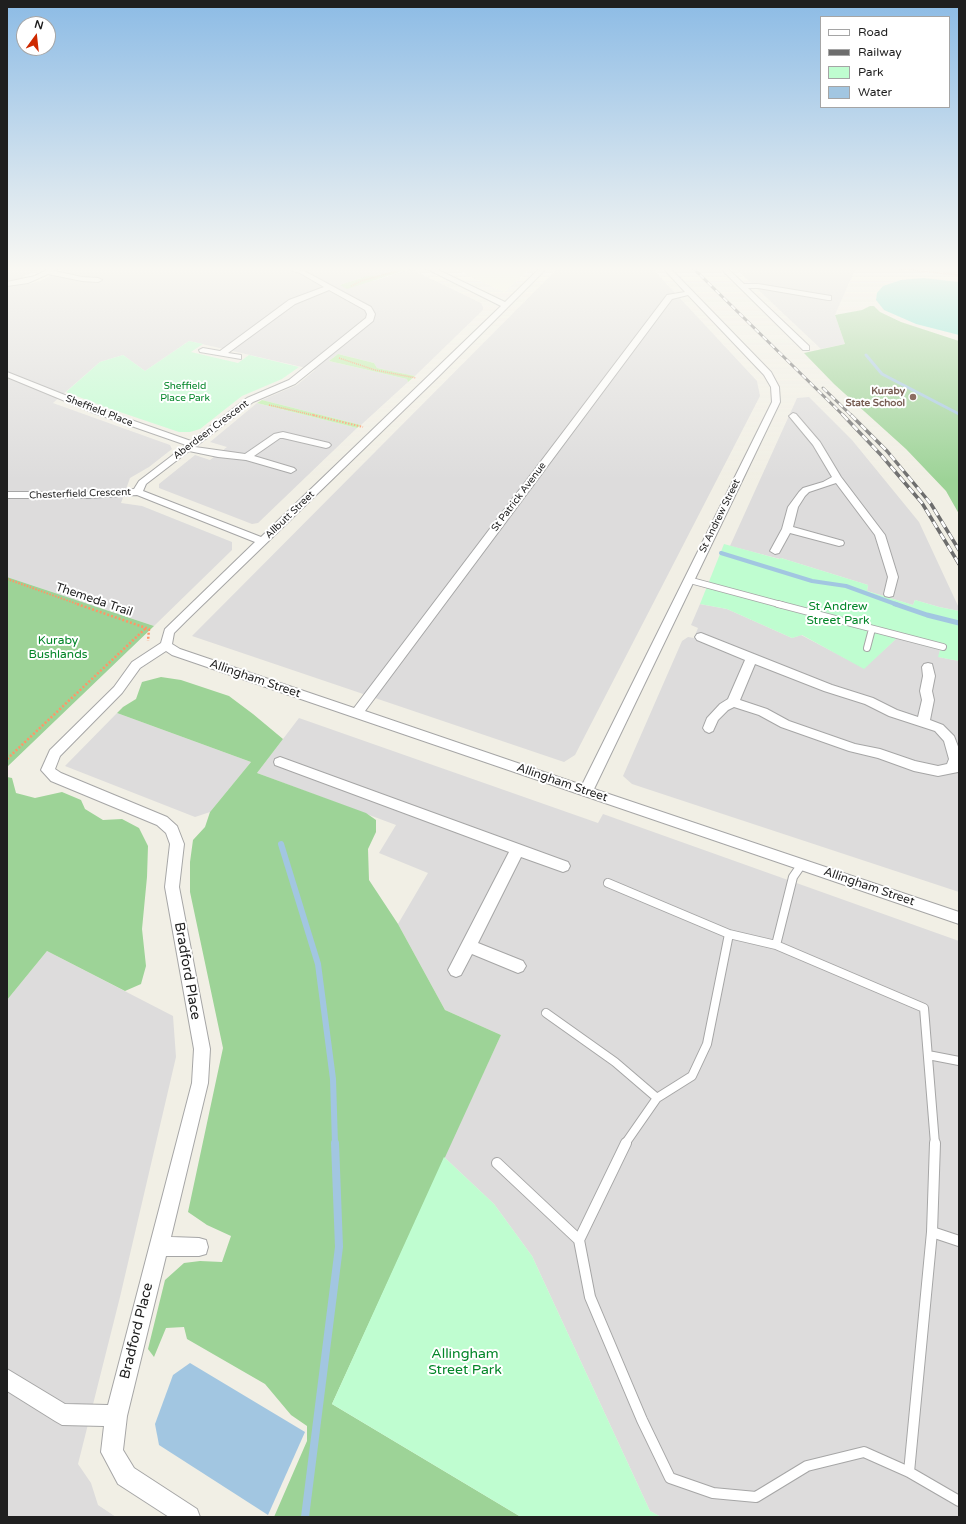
<!DOCTYPE html>
<html>
<head>
<meta charset="utf-8">
<style>
	body { margin:0 }
	#map { position:relative; width:966px; height:1524px; overflow:hidden; background:#f1efe5; font-family:"Varela Round",sans-serif }
	canvas { display:block }
	.frame { position:absolute; inset:0; border:8px solid #1f1f1f; pointer-events:none }
	.legend { position:absolute; left:820px; top:16px; width:130px; height:92px; box-sizing:border-box; background:#fff; border:1px solid #a5a5a5; margin:0; padding:5px 7px; list-style:none; font-size:12px; color:#1f1f1f }
	.legend li { display:flex; align-items:center; gap:8px; height:20px }
	.legend b { width:20px; border:1px solid #a5a5a5 }
	.north { position:absolute; left:16px; top:16px; width:40px; height:40px; box-sizing:border-box; background:#fff; border:1px solid #a5a5a5; border-radius:50%; rotate:15deg; font-size:11px; font-weight:700; line-height:16px; text-align:center; color:#1f1f1f }
	.north::after { content:''; display:block; margin:auto; width:14px; height:18px; background:#ce2900; clip-path:polygon(50% 0,100% 100%,50% 72%,0 100%) }
</style>
</head>
<body>
<div id="map">
<canvas width="966" height="1524"></canvas>
<div class="frame"></div>
<ul class="legend">
<li><b style="height:5px;background:#fff"></b>Road</li>
<li><b style="height:5px;background:#6d6d6d"></b>Railway</li>
<li><b style="height:11px;background:#bffdd0"></b>Park</li>
<li><b style="height:11px;background:#a2c6e1"></b>Water</li>
</ul>
<div class="north">N</div>
</div>
<script>
const ctx = document.querySelector('canvas').getContext('2d');
ctx.lineJoin = 'round';
function fill(path, color) {
  ctx.fillStyle = color;
  ctx.fill(path, 'evenodd');
}
function shape(rows) {
  const path = new Path2D();
  for (const r of rows) {
    path.moveTo(r[0], r[1]);
    for (let i = 2; i < r.length; i += 2) path.lineTo(r[i], r[i + 1]);
  }
  return path;
}
function stroke(path, color, width, dash) {
  ctx.strokeStyle = color;
  ctx.lineWidth = width;
  ctx.lineCap = dash ? 'butt' : 'round';
  ctx.setLineDash(dash || []);
  ctx.stroke(path);
}
function drawText(font, color, halo, rows, align = 'center') {
  ctx.font = font + ' "Varela Round",sans-serif';
  ctx.lineWidth = 4;
  ctx.setLineDash([]);
  ctx.textBaseline = 'middle';
  ctx.strokeStyle = halo;
  ctx.fillStyle = color;
  for (const [text, x, y, turn = 0] of rows) {
    ctx.save();
    ctx.translate(x, y);
    ctx.rotate((+turn || 0) * Math.PI / 180);
    ctx.textAlign = isNaN(turn) ? turn : align;
    if (halo) ctx.strokeText(text, 0, 0);
    ctx.fillText(text, 0, 0);
    ctx.restore();
  }
}
const residential = shape([
	[7,267,44,267,22,277,29,284,40,281,67,267,400,267,401,268,376,276,367,276,340,285,377,280,411,269,481,303,483,307,483,310,415,376,377,368,374,363,338,354,329,361,407,379,408,382,361,425,262,400,297,385,315,370,189,341,145,371,123,355,100,362,53,403,170,445,172,449,149,467,130,478,121,503,142,506,232,542,232,550,154,626,7,577],
	[559,267,651,267,757,381,760,396,575,755,564,762,192,636],
	[734,267,856,267,835,315,845,344,821,349],
	[809,397,852,440,919,522,959,608,959,611,939,607,915,600,913,605,867,591,868,585,781,558,780,559,730,546,797,398],
	[257,403,357,428,258,523,252,524,159,488,159,484,195,455,210,460,227,447,210,442],
	[700,604,727,609,792,638,801,635,864,668,897,638,940,650,939,657,959,661,959,892,632,784,623,776,682,641,688,637,694,638,698,628,691,625],
	[117,713,251,762,210,812,195,817,65,766],
	[299,718,598,823,603,814,959,941,959,1517,661,1517,650,1511,532,1256,494,1204,444,1157,501,1035,445,1010,398,924,428,873,379,853,396,825,257,773],
	[47,951,173,1016,176,1057,120,1297,78,1464,91,1483,98,1505,116,1517,7,1517,7,1000]
]);
const education = shape([
	[451,267,532,267,504,292]
]);
const grass = shape([
	[401,268,406,270,347,289,340,285,367,276,376,276],
	[338,354,374,363,377,368,415,376,408,382,407,379,329,361],
	[262,400,361,425,357,428,257,403]
]);
const forest = shape([
	[870,306,874,306,880,312,901,322,959,341,959,514,946,491,906,449,834,384,804,353,845,344,835,315,862,310],
	[7,577,154,626,7,767],
	[161,677,181,680,229,696,253,714,283,739,257,773,366,813,376,820,376,832,368,849,369,880,398,924,445,1010,501,1035,332,1404,521,1517,274,1517,307,1441,307,1426,291,1415,265,1384,187,1339,184,1327,166,1328,154,1357,148,1349,165,1280,184,1263,200,1261,222,1262,231,1236,207,1225,188,1212,223,1048,190,892,190,862,193,840,205,827,210,812,251,762,117,713,123,707,136,699,142,682],
	[7,777,12,778,16,793,35,798,62,792,81,800,85,809,103,820,122,819,139,828,148,846,147,877,142,929,146,966,141,984,125,991,47,951,7,1000]
]);
const park = shape([
	[189,341,203,344,191,352,238,363,249,355,299,367,282,379,242,396,200,429,190,432,179,432,105,407,66,392,100,362,123,355,145,371],
	[724,544,779,559,781,558,868,585,867,591,913,605,915,600,939,607,959,611,959,661,938,657,940,650,897,638,864,669,802,635,792,638,727,609,700,604],
	[444,1157,494,1204,532,1256,650,1511,661,1517,521,1517,332,1404]
]);
const pitch = shape([
	[923,278,959,282,959,335,916,324,884,310,876,300,877,293,883,286,901,280]
]);
const water = shape([
	[190,1363,305,1432,268,1515,159,1445,155,1424,173,1375]
]);
const streamFar4 = shape([
	[866,355,882,374,959,414]
]);
const streamFar3 = shape([
	[721,553,812,581,846,586,898,605]
]);
const streamFar2 = shape([
	[895,604,927,615,959,623]
]);
const streamFar1 = shape([
	[281,844,318,964,333,1079,335,1144]
]);
const stream = shape([
	[305,1517,339,1247,335,1143]
]);
const pathFar2 = shape([
	[883,267,959,275],
	[351,286,361,281,400,270,404,267],
	[339,358,375,370,416,378],
	[269,405,317,416]
]);
const pathFar1 = shape([
	[313,415,363,427],
	[7,579,80,605]
]);
const path = shape([
	[77,604,149,629,148,641],
	[7,759,146,628]
]);
const laneFar3 = shape([
	[689,580,782,605]
]);
const laneFar2 = shape([
	[778,604,943,647],
	[867,648,872,629]
]);
const laneFar1 = shape([
	[608,883,729,934,776,945,924,1008,935,1144],
	[776,945,793,877,802,864],
	[546,1013,615,1062,657,1098],
	[928,1055,959,1061],
	[625,1144,657,1098,692,1076,707,1044,729,934]
]);
const lane = shape([
	[497,1163,579,1240,590,1297,642,1420,670,1478,713,1493,756,1497,807,1466,864,1452,909,1472,959,1501],
	[932,1232,959,1241],
	[579,1240,626,1143],
	[909,1472,932,1232,935,1143]
]);
const street = shape([
	[52,267,60,267,54,271,82,277,98,278,102,280,98,282,82,281,48,274,28,283,7,286,7,282,35,276,52,267],
	[424,267,432,267,505,302,541,267,548,267,438,377,187,620,174,633,172,644,180,649,354,708,667,295,685,292,662,267,669,267,771,372,779,387,780,402,594,789,959,912,959,924,172,655,166,651,140,668,122,693,60,756,55,769,61,773,167,817,177,826,184,844,179,887,210,1049,208,1083,171,1237,199,1238,206,1240,208,1247,206,1254,199,1256,166,1256,127,1416,123,1450,134,1468,197,1509,200,1517,169,1517,118,1484,101,1452,104,1426,62,1425,55,1421,7,1391,7,1369,65,1404,108,1405,192,1083,194,1049,165,887,170,844,166,833,157,825,51,781,41,770,50,750,114,687,132,662,161,643,165,629,255,542,137,495,88,498,7,498,7,492,88,492,134,489,139,481,186,445,94,413,7,377,7,372,100,409,191,441,247,398,289,380,366,318,367,314,365,310,329,290,295,304,228,353,241,355,241,359,200,352,199,350,203,348,220,351,289,300,324,287,300,273,293,271,293,269,304,271,371,307,375,314,373,321,295,384,253,402,195,447,245,454,274,434,283,432,329,443,331,445,329,447,326,448,283,438,280,438,254,456,294,468,296,470,291,473,246,460,218,457,189,451,146,484,143,491,261,537,501,306,425,268,424,267],
	[688,295,764,375,771,387,772,402,582,785,365,711,672,299,688,295],
	[719,267,726,267,744,284,758,284,831,296,831,300,828,300,758,288,748,288,809,346,809,350,803,350,719,267],
	[793,413,796,414,820,442,841,477,885,535,898,577,893,596,889,597,885,596,884,594,888,577,875,535,836,483,809,492,805,496,798,507,793,527,843,541,844,543,843,545,839,546,790,533,779,553,775,554,770,551,782,529,788,507,799,492,803,488,823,482,832,477,813,445,789,416,793,413],
	[701,633,832,685,873,698,897,710,918,717,922,700,920,691,923,676,922,667,924,664,928,663,932,664,935,676,932,691,934,700,930,720,943,725,954,736,959,749,959,769,958,772,938,776,914,771,878,758,849,751,781,727,759,715,734,707,728,710,718,720,713,731,709,733,705,731,703,728,707,718,720,704,728,699,745,660,697,640,695,637,697,634,701,633],
	[755,664,824,691,865,704,889,716,935,731,944,741,949,759,947,764,938,766,915,761,880,749,855,744,789,721,767,709,740,700,755,664],
	[280,757,568,862,570,866,568,870,563,872,521,857,478,943,523,961,526,966,523,971,518,973,472,954,461,975,456,977,451,975,448,970,509,852,275,765,274,762,275,759,280,757]
]);
const railFar1 = shape([
	[692,267,844,416],
	[823,388,852,416]
]);
const rail = shape([
	[843,415,881,455,922,503,959,564],
	[851,415,887,451,931,504,959,550]
]);
const markers = [
	[913,397,4,"#8d6e63"]
];
const farParknames = [
	["Sheffield",185,386],
	["Place Park",185,398]
];
const farEducationnames = [
	["Kuraby",905,391],
	["State School",905,403]
];
const farStreetnames = [
	["Sheffield Place",99,411,21],
	["Aberdeen Crescent",211,430,-37],
	["Chesterfield Crescent",80,494,-2],
	["St Patrick Avenue",519,497,-53],
	["Allbutt Street",290,515,-44],
	["St Andrew Street",720,516,-64]
];
const streetNames = [
	["Themeda Trail",94,600,19],
	["Allingham Street",255,679,19],
	["Allingham Street",562,783,19],
	["Allingham Street",869,887,19]
];
const parkNames = [
	["St Andrew",838,607],
	["Street Park",838,621],
	["Kuraby",58,641],
	["Bushlands",58,655]
];
const nearStreetnames = [
	["Bradford Place",187,971,80],
	["Bradford Place",137,1331,-76]
];
const nearParknames = [
	["Allingham",465,1354],
	["Street Park",465,1370]
];
fill(residential, '#dddcdc');
fill(education, '#f9ffdf');
fill(grass, '#bceea7');
fill(forest, '#9dd397');
fill(park, '#bffdd0');
fill(pitch, '#7ee5d1');
fill(water, '#a2c6e1');
stroke(streamFar4, '#a2c6e1', 3);
stroke(streamFar3, '#a2c6e1', 4);
stroke(streamFar2, '#a2c6e1', 5);
stroke(streamFar1, '#a2c6e1', 6);
stroke(stream, '#a2c6e1', 8);
stroke(laneFar3, '#a6a6a6', 7);
stroke(laneFar2, '#a6a6a6', 8);
stroke(laneFar1, '#a6a6a6', 10);
stroke(lane, '#a6a6a6', 12);
stroke(street, '#a6a6a6', 2);
stroke(pathFar2, '#ff9567', 1.5, [1, 1]);
stroke(pathFar1, '#ff9567', 2, [1.5, 1.5]);
stroke(path, '#ff9567', 2.5, [2, 2]);
stroke(laneFar3, '#fff', 5.5);
stroke(laneFar2, '#fff', 6);
stroke(laneFar1, '#fff', 8);
stroke(lane, '#fff', 10);
fill(street, '#fff');
stroke(railFar1, '#6d6d6d', 3);
stroke(rail, '#6d6d6d', 3.5);
stroke(railFar1, '#fff', 2, [5.5]);
stroke(rail, '#fff', 2.5, [7]);
const sky = ctx.createLinearGradient(0, 0, 0, 480);
sky.addColorStop(0, '#8cbbe5');
sky.addColorStop(0.56, '#f9f8f3');
sky.addColorStop(1, '#f9f8f300');
ctx.fillStyle = sky;
ctx.fillRect(0, 0, 966, 480);
for (const [x, y, r, color] of markers) {
  const dot = new Path2D();
  dot.arc(x, y, r, 0, 2 * Math.PI);
  ctx.fillStyle = color;
  ctx.fill(dot);
  stroke(dot, '#fff', 1.5);
}
drawText('10px', '#048629', '#fff', farParknames);
drawText('bold 10px', '#785e54', '#fff', farEducationnames, 'right');
drawText('10px', '#1f1f1f', '#fff', farStreetnames);
drawText('12px', '#1f1f1f', '#fff', streetNames);
drawText('12px', '#048629', '#fff', parkNames);
drawText('14px', '#1f1f1f', '#fff', nearStreetnames);
drawText('14px', '#048629', '#fff', nearParknames);
</script>
</body>
</html>
